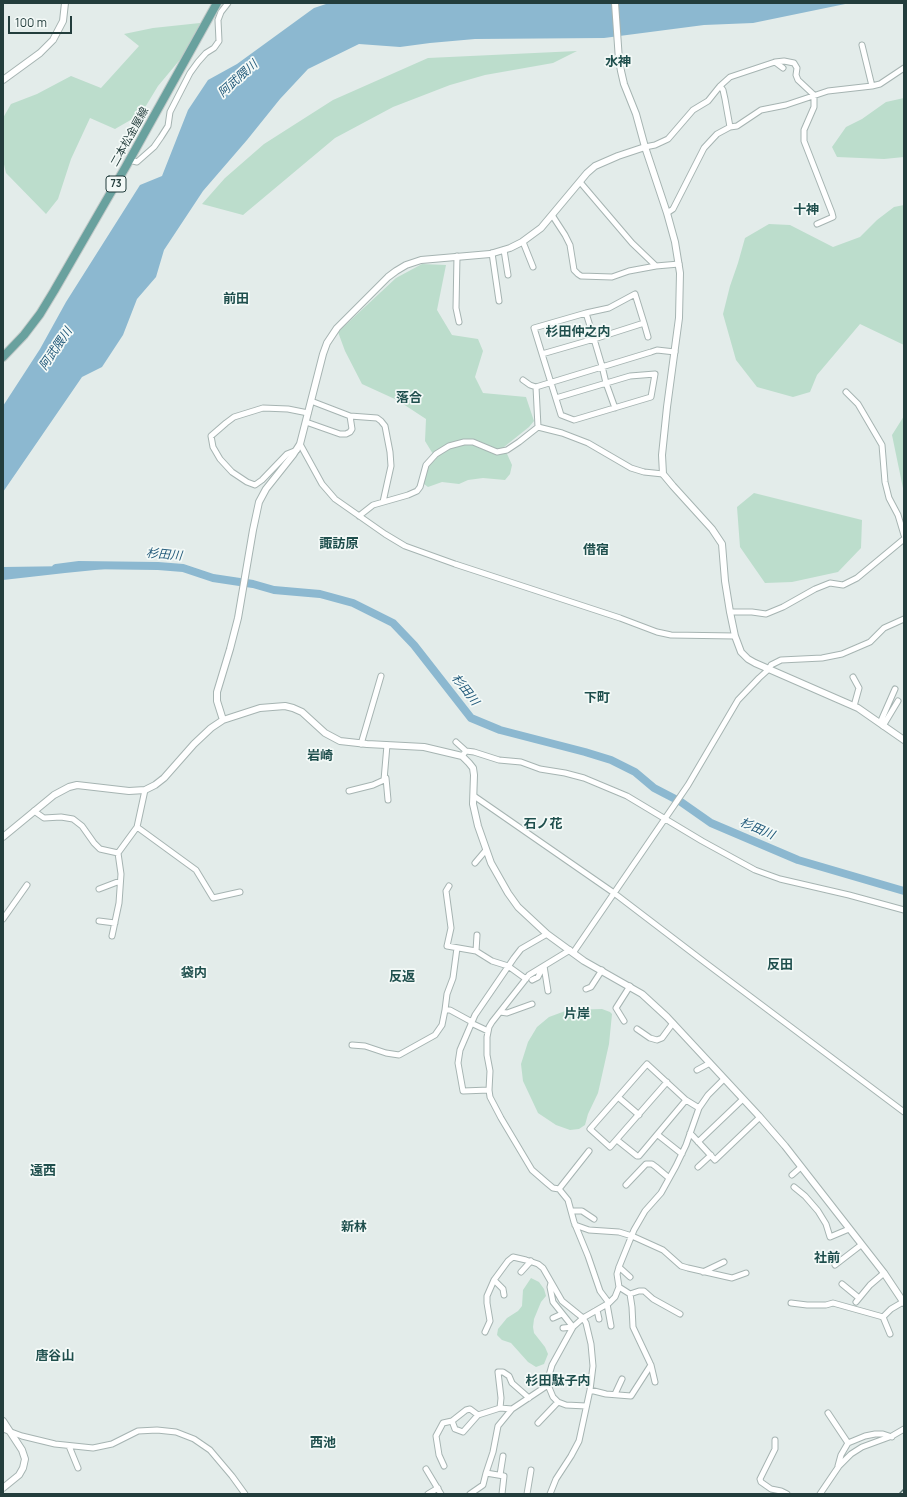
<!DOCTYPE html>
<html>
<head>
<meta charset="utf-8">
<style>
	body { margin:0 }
	#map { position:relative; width:907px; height:1497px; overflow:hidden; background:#e3ecea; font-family:Manrope,sans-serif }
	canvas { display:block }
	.frame { position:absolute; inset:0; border:4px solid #233d3c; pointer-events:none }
	.scale { position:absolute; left:8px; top:16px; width:64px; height:18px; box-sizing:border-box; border:2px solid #233d3c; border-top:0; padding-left:5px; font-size:12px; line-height:14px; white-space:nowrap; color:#233d3c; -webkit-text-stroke:3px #f3f9f7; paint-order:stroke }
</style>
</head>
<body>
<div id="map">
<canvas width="907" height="1497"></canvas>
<div class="frame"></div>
<div class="scale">100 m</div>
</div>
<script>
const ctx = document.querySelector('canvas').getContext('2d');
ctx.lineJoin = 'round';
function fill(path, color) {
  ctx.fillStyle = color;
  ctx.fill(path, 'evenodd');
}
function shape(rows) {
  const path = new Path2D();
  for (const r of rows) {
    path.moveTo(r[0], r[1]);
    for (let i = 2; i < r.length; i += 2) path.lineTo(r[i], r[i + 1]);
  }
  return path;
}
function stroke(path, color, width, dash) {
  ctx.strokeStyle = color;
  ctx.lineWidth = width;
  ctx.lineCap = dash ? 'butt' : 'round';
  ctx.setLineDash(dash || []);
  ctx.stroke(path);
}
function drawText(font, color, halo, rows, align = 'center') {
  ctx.font = font + ' Manrope,"Noto Sans JP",sans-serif';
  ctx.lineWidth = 3.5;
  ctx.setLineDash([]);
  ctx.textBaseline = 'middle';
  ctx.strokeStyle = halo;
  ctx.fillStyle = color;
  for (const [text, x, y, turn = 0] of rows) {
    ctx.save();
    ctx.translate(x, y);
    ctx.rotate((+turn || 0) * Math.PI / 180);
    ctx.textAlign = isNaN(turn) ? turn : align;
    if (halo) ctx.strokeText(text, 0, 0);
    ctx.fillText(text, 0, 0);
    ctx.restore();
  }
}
const green = shape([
	[200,23,198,38,158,86,141,114,115,129,90,118,71,159,58,199,46,214,6,173,3,160,3,118,11,104,37,94,71,76,101,88,139,46,124,34,153,28],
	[577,51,553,63,485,75,450,85,393,107,335,138,243,215,202,204,225,178,264,144,333,100,428,58],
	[904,98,904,157,884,159,837,157,832,147,846,127,862,119,886,102],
	[904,205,904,345,860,324,817,375,810,392,793,397,757,387,736,360,723,314,730,286,738,263,745,238,769,224,790,225,833,247,860,237,877,220,894,207],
	[422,264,446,265,437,310,452,335,478,339,483,351,475,377,483,393,526,397,534,421,529,427,504,447,512,465,510,474,505,480,483,478,468,480,459,484,442,482,428,487,424,484,425,475,429,465,436,459,425,441,426,419,397,400,362,384,345,351,338,332,396,278],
	[904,416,904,493,892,435],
	[754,493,862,520,861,548,838,572,792,582,765,583,740,547,737,507],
	[602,1009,610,1012,612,1014,609,1044,598,1093,588,1114,585,1125,579,1129,570,1130,556,1125,538,1113,523,1081,521,1064,528,1042,537,1027,549,1017,568,1010],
	[531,1278,539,1282,544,1289,546,1296,541,1302,534,1319,533,1327,534,1333,545,1347,548,1354,544,1364,536,1367,528,1362,511,1343,502,1340,497,1335,498,1329,507,1318,518,1311,522,1306,523,1290]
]);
const water = shape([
	[329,3,850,3,753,23,704,25,604,38,475,39,430,43,400,47,359,44,308,69,280,99,247,140,203,191,164,250,156,277,137,299,123,335,102,367,82,377,3,492,3,406,40,349,66,302,140,185,162,176,188,110,208,80,237,64,314,8],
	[145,565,65,573,3,580,3,567]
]);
const river = shape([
	[56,568,79,565,158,566,183,568,213,578,253,584,274,590,320,594,353,603,393,623,414,645,471,718,500,730,585,752,611,760,635,772,654,788,681,802,711,823,798,860,904,891]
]);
const minor = shape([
	[862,45,872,86],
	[775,62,784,61,794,63,797,68,796,75,798,80,814,95,814,107,804,130,804,141,832,213,833,217,817,224],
	[720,86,723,90,725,99,730,127],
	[645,147,655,145,668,139,693,110,708,101,720,86,730,77,775,62,783,68],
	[129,160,137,162,154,147,161,137,168,126,170,112,190,73,198,62,206,53,214,48,219,41,218,20,221,12,228,3],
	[580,182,632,243,656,266,679,264],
	[667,213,673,209,704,148,717,134,730,127,737,126,761,110,786,105,828,91,872,86,880,84,904,68],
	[552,215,565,235,570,245,574,270,578,274,581,276,612,277,629,271,656,266],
	[523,242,533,267],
	[504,250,508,275],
	[492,253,499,301],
	[457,256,456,308,459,322],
	[586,313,609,308,635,294,644,323,594,339,542,354,534,328,586,313,594,339,602,366,606,383,615,408],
	[644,323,648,337],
	[542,354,561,415,574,420,651,397,655,374,630,376,556,398],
	[523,380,530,385,536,387],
	[846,392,858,404,882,445,885,482,889,498,898,515,904,535],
	[311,401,350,416,377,418,381,421,385,426,390,452,391,466,383,502],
	[306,422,340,434,346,434,350,432,352,429,350,416],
	[300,444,322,484,335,499,385,534,405,546,455,564,620,618,657,632,671,635,735,636],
	[297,450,287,454,262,480,255,485,247,482,232,472,220,459,213,447,211,436,226,423,234,417,263,408,288,409,308,413],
	[663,474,644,472,631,468,588,443,562,433,538,427,536,387,651,352,657,350,675,352],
	[359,516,373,505,408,495,417,491,420,487,426,465,436,454,449,446,464,442,473,442,497,452,507,450,519,442,538,427],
	[730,612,752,612,766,614,783,607,815,589,830,583,843,585,857,578,904,539],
	[853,677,859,688,854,706],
	[880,723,895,689],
	[883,726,898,701],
	[456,742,466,751],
	[361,744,381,676],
	[462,756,466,751,474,752,499,760,521,762,540,769,565,773,584,778,627,796,702,841,755,870,780,879,849,895,904,910],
	[386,778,388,800],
	[349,791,373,785,384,780,387,745],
	[474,796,614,893,707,964,904,1112],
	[34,811,44,818,61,817,73,819,82,826,94,843,100,849,118,853],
	[137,827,196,870,213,898,240,892],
	[475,863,486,850],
	[449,886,446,891,451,928,447,946,476,951,492,961,508,966,526,979],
	[99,889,120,881],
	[3,919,27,885],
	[99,921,115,923],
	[112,936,119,903,121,874,118,853,137,827,145,790],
	[570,950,529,975,492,1022,489,1027,487,1037,487,1055,490,1071,489,1090,490,1097,501,1118,532,1170,547,1183,553,1188,559,1189,568,1200,574,1222,588,1256,600,1291,609,1303],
	[476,951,477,935],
	[573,953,688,785,738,700,759,678,769,669,771,665,781,660,822,658,842,654,870,642,884,628,904,619],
	[544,966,548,991],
	[532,980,538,977,543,967],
	[586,989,591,987,602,970],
	[445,1010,447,994,453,978,457,948],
	[500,1012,507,1013,532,1004],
	[624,1021,616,1008,630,986],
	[471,1023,488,1031],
	[637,1029,650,1038,657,1040,662,1038,673,1023],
	[352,1045,365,1046,386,1053,399,1055,435,1035,442,1025,445,1010,450,1010,472,1022],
	[697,1070,710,1063],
	[667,1082,610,1147,590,1129,647,1064,686,1100,699,1108],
	[489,1090,463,1091,458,1063,460,1050,475,1015,514,958,521,949,547,934],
	[618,1097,639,1115],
	[690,1133,715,1160,760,1117],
	[658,1135,682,1154],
	[617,1140,637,1156,639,1156,686,1100],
	[698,1142,743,1099],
	[698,1167,711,1155],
	[792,1175,801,1167],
	[626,1185,646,1164,652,1164,656,1167,669,1178],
	[794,1187,805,1196,818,1211,826,1224,830,1237,849,1229],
	[559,1189,589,1151],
	[571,1211,582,1211,594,1219],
	[575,1225,589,1230,619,1232,632,1236,663,1250,681,1266,688,1268,732,1278,746,1273],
	[835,1265,861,1245],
	[619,1267,630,1277],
	[521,1272,531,1261],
	[703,1272,724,1262],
	[551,1283,550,1287,553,1302,573,1327],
	[842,1284,859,1298],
	[619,1287,630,1294,639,1291,644,1291,653,1299,680,1314],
	[504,1295,503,1289,494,1280,508,1261,513,1257,526,1260,538,1264,543,1268,562,1301,583,1318,573,1327,552,1365,548,1379,548,1385,553,1397,558,1402,566,1405,586,1406],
	[856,1302,870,1285,884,1273],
	[791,1303,807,1305,826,1305,833,1303,883,1317],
	[607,1304,611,1326],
	[597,1310,599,1319],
	[553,1318,562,1314],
	[563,1328,573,1327],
	[485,1332,490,1321,487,1303,487,1296,494,1280],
	[890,1334,883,1317,891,1309,903,1302],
	[651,1365,655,1382],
	[590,1390,606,1394,631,1396,649,1368,651,1365,650,1363,633,1327,632,1307,630,1294],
	[615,1394,622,1379],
	[500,1408,501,1398,498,1372,503,1372,509,1376,512,1383,529,1398],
	[828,1413,848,1443],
	[478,1415,470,1409,466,1410,452,1421,455,1429,463,1432,478,1415,500,1408,512,1409,548,1385],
	[538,1423,558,1402],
	[3,1429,22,1436,55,1444,93,1448,112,1444,138,1431,157,1430,176,1432,194,1439,210,1450,232,1476,245,1494],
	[775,1440,775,1449,760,1479,761,1482,771,1489,781,1491,787,1494],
	[69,1446,78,1468],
	[444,1466,439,1455,436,1436,443,1423,452,1421],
	[838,1466,841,1455,848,1443,865,1436,875,1434,883,1434,892,1437],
	[426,1469,441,1494],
	[486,1473,493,1452,498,1426,512,1409],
	[500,1475,503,1456],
	[428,1494,438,1488],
	[470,1494,483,1485,486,1473,504,1476,502,1494],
	[527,1494,531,1470],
	[550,1494,556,1479,571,1456,579,1441,590,1390,593,1366,591,1344,586,1323,583,1318,609,1303,615,1297,619,1287,617,1274,619,1267,634,1230,645,1211,661,1193,676,1166,686,1145,699,1108,708,1095,724,1079],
	[820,1494,839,1466,851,1454,862,1447,892,1436,904,1429]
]);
const tertiary = shape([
	[615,3,619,60,621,71,624,84,636,114,645,147,667,213,675,242,680,273,679,318,667,407,662,455,663,474,673,486,712,529,722,544,725,581,730,612,735,636,741,652,748,659,755,663,858,708,904,740],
	[3,80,40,53,53,40,63,21,65,3],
	[223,720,217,701,217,692,230,649,238,618,253,530,259,502,266,489,293,455,300,444,323,354,327,343,337,328,388,277,396,271,406,265,421,260,490,254,510,248,522,242,541,228,587,173,595,166,618,156,645,147],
	[3,837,54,795,69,787,77,785,129,791,145,790,155,785,164,778,194,744,211,728,223,720,260,708,285,706,293,708,302,712,325,733,340,741,367,744,424,747,462,756,469,763,473,768,474,775,473,804,478,826,491,863,508,893,518,907,547,934,584,961,642,994,667,1017,759,1116,785,1146,884,1273,904,1303],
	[3,1421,22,1450,25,1459,23,1468,19,1475,3,1488]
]);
const primary = shape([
	[3,357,24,335,40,314,54,291,125,168,217,3]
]);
const rail = shape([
	[899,1494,904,1489]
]);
const shields = [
	[116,184,20]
];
const shieldNames = [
	["73",116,184]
];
const streetNames = [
	["二本松金屋線",130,137,-61]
];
const waterNames = [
	["阿武隈川",238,79,-42],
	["阿武隈川",56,349,-56],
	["杉田川",164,555,5],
	["杉田川",465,690,52],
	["杉田川",757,829,23]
];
const quarterNames = [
	["水神",618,62],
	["十神",806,210],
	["前田",236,299],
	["杉田仲之内",578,332],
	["落合",409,398],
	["諏訪原",339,544],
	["借宿",596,550],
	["下町",597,698],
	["岩崎",320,756],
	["石ノ花",543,824],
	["反田",780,965],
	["袋内",194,973],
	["反返",402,977],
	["片岸",577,1014],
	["遠西",43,1171],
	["新林",354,1227],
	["社前",827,1258],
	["唐谷山",55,1356],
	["杉田駄子内",558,1381],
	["西池",323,1443]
];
fill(green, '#bcddcc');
fill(water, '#8cb8d0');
stroke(river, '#8cb8d0', 8);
stroke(minor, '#a6b4b2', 7);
stroke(tertiary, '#a6b4b2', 8);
stroke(primary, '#c1c9c8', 10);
stroke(minor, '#fff', 5);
stroke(tertiary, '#fff', 6);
stroke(primary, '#69a19e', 8);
stroke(rail, '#5e7977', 1.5, [8, 4]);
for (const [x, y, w] of shields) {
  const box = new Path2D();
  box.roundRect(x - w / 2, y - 8, w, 16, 3);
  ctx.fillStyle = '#f3f9f7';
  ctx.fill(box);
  stroke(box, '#233d3c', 1);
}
drawText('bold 10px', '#233d3c', null, shieldNames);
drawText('11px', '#233d3c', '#f3f9f7', streetNames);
drawText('italic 12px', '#1e5778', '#f3f9f7', waterNames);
drawText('bold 13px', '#1f4f4d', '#f3f9f7', quarterNames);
</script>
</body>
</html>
